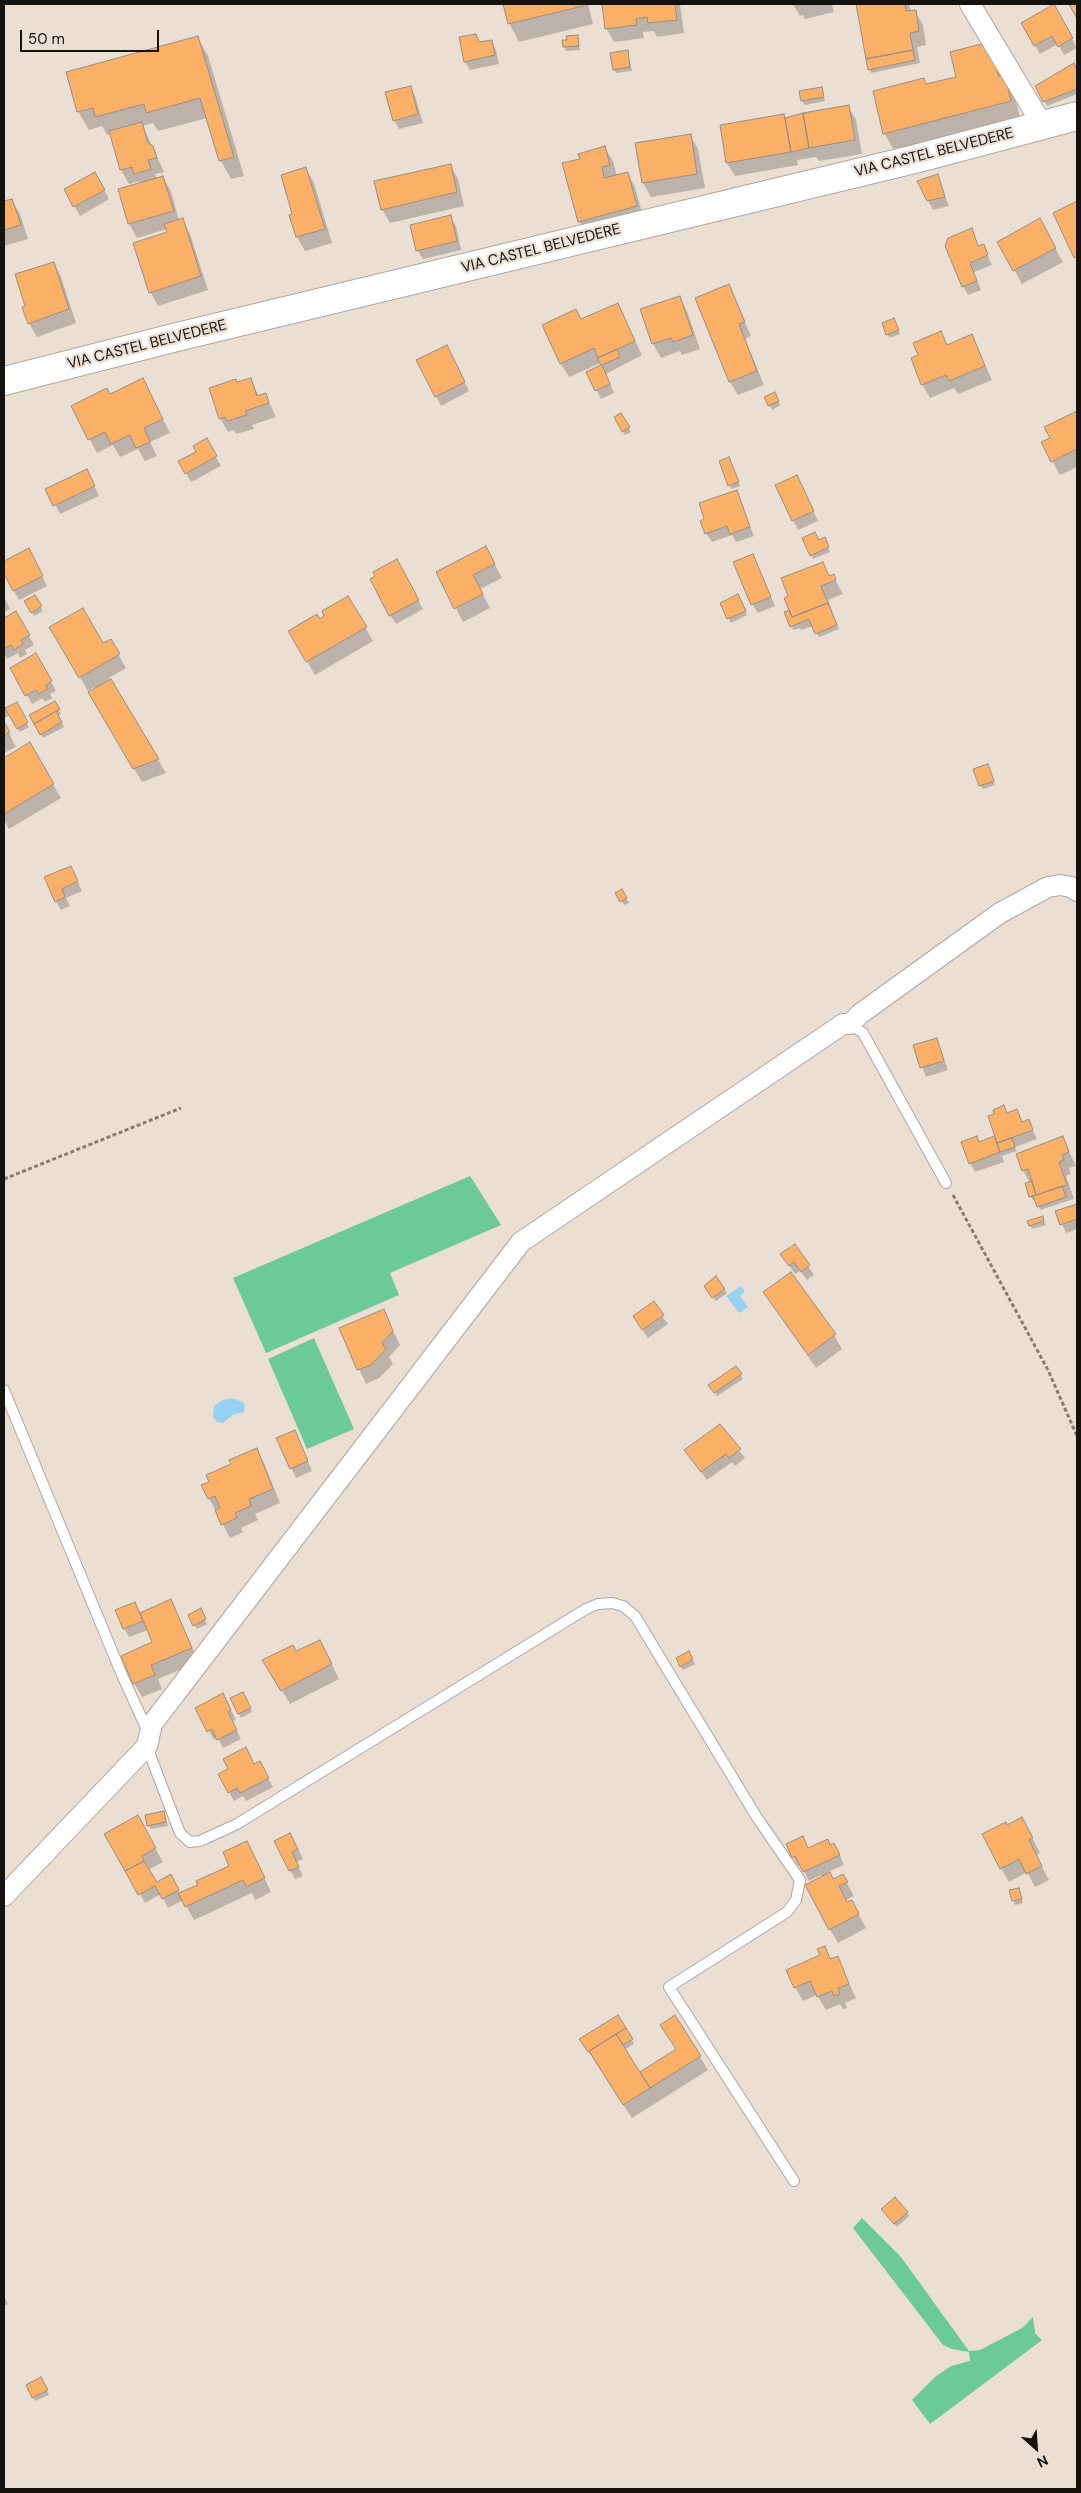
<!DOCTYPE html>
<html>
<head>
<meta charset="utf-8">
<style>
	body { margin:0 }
	#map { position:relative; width:1081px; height:2493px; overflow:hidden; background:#ebdfd4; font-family:"DM Sans",sans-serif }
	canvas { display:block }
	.frame { position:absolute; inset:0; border:5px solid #16120e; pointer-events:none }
	.north { position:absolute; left:1011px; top:2423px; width:50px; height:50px; -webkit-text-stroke:4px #ebdfd4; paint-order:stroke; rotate:154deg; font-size:14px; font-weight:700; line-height:20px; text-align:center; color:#16120e }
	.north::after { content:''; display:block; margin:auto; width:18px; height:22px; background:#16120e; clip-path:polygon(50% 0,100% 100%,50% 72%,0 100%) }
	.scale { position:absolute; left:20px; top:30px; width:139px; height:22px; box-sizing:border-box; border:2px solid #16120e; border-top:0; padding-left:6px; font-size:15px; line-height:18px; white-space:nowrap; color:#16120e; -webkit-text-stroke:4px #ebdfd4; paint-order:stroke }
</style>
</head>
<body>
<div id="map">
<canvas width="1081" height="2493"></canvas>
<div class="frame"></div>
<div class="north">N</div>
<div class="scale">50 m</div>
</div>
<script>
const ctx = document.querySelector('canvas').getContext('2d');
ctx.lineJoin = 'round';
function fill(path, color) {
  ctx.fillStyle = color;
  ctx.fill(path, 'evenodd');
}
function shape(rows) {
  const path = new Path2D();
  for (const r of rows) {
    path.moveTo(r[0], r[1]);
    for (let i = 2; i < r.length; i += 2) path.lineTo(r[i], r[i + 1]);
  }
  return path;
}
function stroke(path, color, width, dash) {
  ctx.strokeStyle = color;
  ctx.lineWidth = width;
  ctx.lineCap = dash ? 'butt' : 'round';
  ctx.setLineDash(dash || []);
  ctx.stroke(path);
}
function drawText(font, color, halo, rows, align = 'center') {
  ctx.font = font + ' "DM Sans",sans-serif';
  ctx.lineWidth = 4.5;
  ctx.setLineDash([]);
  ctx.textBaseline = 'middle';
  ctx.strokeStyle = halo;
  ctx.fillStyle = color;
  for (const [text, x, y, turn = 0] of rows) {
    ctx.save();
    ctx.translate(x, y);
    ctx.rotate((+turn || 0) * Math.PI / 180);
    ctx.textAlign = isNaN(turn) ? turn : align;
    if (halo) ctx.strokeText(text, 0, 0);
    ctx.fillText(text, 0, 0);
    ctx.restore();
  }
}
const green = shape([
	[470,1176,501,1225,390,1273,399,1295,266,1353,233,1278],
	[314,1338,354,1429,307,1449,268,1359],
	[862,2218,901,2257,969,2351,980,2350,1022,2328,1033,2317,1035,2333,1042,2340,930,2424,912,2400,935,2377,951,2366,970,2361,969,2352,952,2349,943,2345,853,2228]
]);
const water = shape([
	[741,1286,745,1292,740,1296,748,1307,739,1313,726,1296],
	[230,1398,243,1402,245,1405,244,1412,233,1415,223,1423,217,1422,213,1417,214,1406,221,1401]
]);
const shadow = shape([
	[504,4,588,4,593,24,519,42,509,23],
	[603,4,680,4,684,33,657,37,654,31,643,32,644,38,614,42,606,28],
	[793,4,832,4,834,12,805,19,803,15,800,16],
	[857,4,909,4,911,12,915,11,923,25,926,45,917,47,920,63,871,73],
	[1054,6,1077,48,1064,55,1058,44,1040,54,1023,23],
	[476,35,480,43,491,41,496,50,499,64,470,70,465,62],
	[577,36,580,50,566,51,564,47],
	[198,38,208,56,244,176,231,179,221,161,207,118,158,131,153,123,143,126,164,172,155,174,157,179,163,178,171,191,179,221,182,220,190,234,208,290,158,306,151,293,135,244,168,233,167,229,137,238,129,224,119,190,141,184,139,181,129,184,121,170,111,134,107,135,102,126,89,130,78,111],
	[985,45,1014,95,1021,120,895,152,884,133,924,79,927,85,958,78],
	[627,51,632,71,616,73,614,69],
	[1073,64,1077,72,1077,94,1047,106,1037,87],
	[410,87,415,96,423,123,399,129,394,120],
	[821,88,825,101,805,105,802,101],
	[848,106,856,120,862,154,819,161,816,157,797,160,798,165,735,176,727,163,784,115,786,119],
	[690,135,698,149,705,188,651,197,643,183],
	[605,148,613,161,617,176,627,173,635,187,644,220,587,235,579,221,581,160],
	[450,165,458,179,464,206,390,223,382,209],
	[306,169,314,183,332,243,305,251,297,237,291,216,294,215],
	[95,174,109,199,80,216,65,190],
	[937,176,949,206,933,210,919,182],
	[12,200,20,214,28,239,4,246,4,203],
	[1077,203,1077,260,1054,214],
	[450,217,456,226,461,250,423,259,417,250],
	[1039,220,1063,262,1022,284,999,242],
	[971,230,979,247,983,246,992,265,974,272,981,290,968,295,963,286],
	[54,263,61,277,76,323,37,337,29,323,26,306],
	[728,285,751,336,745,339,764,385,738,395,730,382,696,298],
	[679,297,687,311,700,349,682,355,680,351,661,358,653,344,641,310],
	[617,304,642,355,606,374,614,393,601,399,588,373,602,366,601,363,569,377,561,364,581,321],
	[896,324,900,334,890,338,887,334],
	[940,333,948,346,972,336,992,380,958,394,954,388,930,398,922,384,919,356],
	[451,355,469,391,441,406,418,360],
	[250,379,259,396,265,394,276,417,252,425,254,429,236,434,234,430,228,432,220,418,237,383],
	[143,380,170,433,150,442,157,456,145,461,138,449,120,457,113,445,97,453,73,406,110,395],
	[777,397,780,405,772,410,766,398],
	[1077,413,1077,467,1060,475,1052,461,1051,439,1046,427],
	[621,415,631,432,625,435,615,418],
	[206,440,221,466,191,482,180,462,198,452],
	[731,463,740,486,732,489,729,485],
	[91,480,99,496,60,514,47,489],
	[777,486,802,486,818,521,798,530],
	[736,491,754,536,736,542,732,535,712,542,706,533],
	[819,541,826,543,830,552,813,559,811,555],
	[486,548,502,578,480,589,490,608,463,622,456,608],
	[29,550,47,586,19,600,4,571,4,562],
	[822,563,830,577,833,576,843,594,828,600,839,629,819,637,813,626,801,630,800,628,793,630,789,612,792,616],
	[757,564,775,606,758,613,752,604],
	[402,570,423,609,396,624,390,615],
	[34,596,43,611,34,616,26,602],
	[4,597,10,609,4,612],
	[348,597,373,641,315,675,290,631,326,616],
	[740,600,747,615,731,623,721,604],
	[16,613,34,645,25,650,27,654,20,658,18,653,7,659,4,654,4,620],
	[51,627,102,645,110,640,126,668,109,678,166,773,142,782,90,693,95,689,94,687,88,691],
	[36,655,56,691,50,694,52,698,45,702,42,698,32,704,12,669],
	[54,702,61,714,58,716,64,727,43,738,31,716],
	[16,703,29,727,20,732,10,715,4,718,4,705,6,709],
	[4,723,16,747,4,753],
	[29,744,61,798,9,829,4,820,4,760],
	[989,769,995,785,983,789,980,785],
	[71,867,82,891,66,898,70,906,61,910,56,901],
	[622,891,629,903,624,905,617,893],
	[937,1039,948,1070,926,1077,915,1046],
	[1004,1107,1008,1114,1017,1111,1023,1123,1028,1121,1037,1139,1015,1147,1017,1151,1002,1156,1004,1162,975,1172,970,1163,979,1143,996,1137],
	[1062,1137,1076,1166,1069,1168,1071,1174,1066,1176,1074,1199,1040,1210,1036,1199,1033,1200,1030,1196,1030,1183,1023,1170],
	[1077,1205,1077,1229,1066,1233,1057,1212],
	[1042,1217,1046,1225,1032,1229,1030,1225],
	[794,1245,814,1275,807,1280,800,1271,795,1274,782,1255],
	[724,1289,727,1293,716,1301,708,1290],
	[765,1292,834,1335,842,1349,816,1368],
	[383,1310,400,1345,389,1357,393,1364,379,1378,366,1384,341,1329],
	[662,1316,668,1324,648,1338,639,1325],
	[740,1375,743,1379,717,1396,710,1385],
	[720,1426,745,1458,735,1466,732,1462,707,1480,691,1459],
	[278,1439,299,1440,312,1471,296,1478],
	[256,1449,264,1463,280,1503,255,1514,258,1520,241,1528,243,1532,230,1538,209,1498,210,1482],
	[171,1601,199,1662,158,1679,162,1689,142,1697,134,1683,154,1643,148,1630,129,1637,124,1628,135,1603,141,1614],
	[200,1610,207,1624,197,1629,189,1615],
	[296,1653,327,1655,339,1679,290,1704,282,1690,280,1691,264,1661],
	[689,1653,695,1664,683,1670,677,1659],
	[242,1694,252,1712,241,1718,232,1699],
	[228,1704,236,1720,232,1721,241,1739,223,1748,218,1738,214,1740,197,1708],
	[254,1765,264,1771,273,1787,246,1801,243,1796,234,1801,229,1792],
	[164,1813,168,1826,151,1829,148,1825],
	[137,1816,163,1862,148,1870,156,1884,170,1876,180,1894,199,1885,231,1867,247,1842,271,1892,255,1900,252,1893,194,1920,183,1900,168,1908,161,1894,145,1903,106,1834],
	[1007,1826,1029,1832,1040,1853,1036,1855,1049,1880,1035,1887,1027,1872,1009,1882,1001,1868],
	[276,1842,295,1843,303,1859,296,1862,303,1876,295,1879],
	[787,1845,809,1850,830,1846,839,1853,844,1865,828,1872,833,1881,843,1876,854,1896,846,1900,847,1903,851,1901,866,1928,838,1943,830,1929,821,1875,809,1881,801,1865,798,1866],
	[1019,1889,1023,1903,1015,1905,1011,1891],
	[824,1948,831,1960,837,1958,856,1998,845,2003,847,2008,843,2009,840,2004,826,2010,817,1995,803,2001,795,1987,822,1956],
	[675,2017,708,2070,632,2118,581,2040,625,2028,634,2044,624,2050,640,2074,677,2050],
	[907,2212,909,2216,897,2227,885,2213],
	[4,2296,8,2304,4,2306],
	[41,2379,49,2395,35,2401,27,2386]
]);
const building = shape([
	[503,4,583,4,583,6,508,24,503,4],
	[602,4,675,4,677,20,648,23,647,17,636,19,637,25,605,29,602,4],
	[856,4,905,4,906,11,916,10,919,31,910,33,913,50,866,59,856,4],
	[1054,4,1073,38,1058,47,1052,36,1034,46,1021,23,1054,4],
	[1069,4,1077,4,1077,19,1069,4],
	[476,34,479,42,492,40,495,55,464,62,459,37,476,34],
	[578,35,579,46,563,47,562,40,567,40,566,36,578,35],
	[198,36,234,157,219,161,200,98,146,113,144,104,95,117,93,108,77,112,66,72,198,36],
	[985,43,988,56,993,55,999,77,1005,75,1011,101,883,134,873,91,924,78,926,84,956,77,950,52,985,43],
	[628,50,630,67,613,70,610,53,628,50],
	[913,50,915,60,868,70,866,59,913,50],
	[1074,63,1077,70,1077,89,1043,102,1035,86,1074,63],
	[411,86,418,114,393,121,385,92,411,86],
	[822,87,824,97,801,101,799,91,822,87],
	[849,105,855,140,809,148,803,113,849,105],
	[803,113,809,148,791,152,785,118,803,113],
	[784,114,791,152,726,163,720,125,784,114],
	[142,122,148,143,153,146,157,158,148,160,151,169,134,174,132,167,120,170,109,131,142,122],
	[691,134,697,174,642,183,635,143,691,134],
	[605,146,610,165,602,167,604,178,628,172,637,206,578,222,562,163,580,159,578,154,605,146],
	[451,164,457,192,381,210,374,181,451,164],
	[306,167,325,229,296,237,289,215,292,214,281,175,306,167],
	[95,172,105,190,73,207,64,189,95,172],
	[938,174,945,197,927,201,917,181,938,174],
	[163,176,174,211,128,224,118,189,163,176],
	[12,199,21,225,4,230,4,201,12,199],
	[1077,201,1077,257,1074,258,1053,213,1077,201],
	[451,215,457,241,416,251,410,225,451,215],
	[183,218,201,276,149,293,133,243,167,232,164,224,183,218],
	[1040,218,1056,248,1013,271,997,242,1040,218],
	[972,228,978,246,984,244,988,255,970,263,977,281,962,287,945,246,948,238,972,228],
	[54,262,69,309,28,324,22,307,25,306,15,274,54,262],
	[729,284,745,322,739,324,757,371,729,382,695,298,729,284],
	[680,296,693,335,673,342,671,338,652,344,640,309,680,296],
	[618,303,635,341,598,358,594,348,560,364,542,325,576,309,581,319,618,303],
	[894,318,899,330,886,335,882,323,894,318],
	[941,331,947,345,972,334,985,366,949,381,946,375,921,385,911,358,918,355,913,343,941,331],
	[447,345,465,382,435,397,416,360,447,345],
	[617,349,620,357,602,365,610,384,595,391,586,372,601,365,597,358,617,349],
	[143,378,163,419,144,428,150,442,136,448,130,435,111,444,105,432,88,440,71,406,107,388,110,394,143,378],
	[251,378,257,396,266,393,269,403,245,411,247,415,227,421,225,417,219,419,209,388,236,379,237,382,251,378],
	[775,392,779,401,768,406,764,397,775,392],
	[1077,411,1077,449,1051,462,1041,442,1050,438,1044,427,1077,411],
	[621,413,630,427,622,432,614,417,621,413],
	[207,438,217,456,185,474,178,461,196,452,193,446,207,438],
	[729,457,739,482,728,486,719,461,729,457],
	[87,469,95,486,53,506,45,489,87,469],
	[797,475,814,511,792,521,775,485,797,475],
	[737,490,750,527,730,534,727,526,705,534,700,521,704,519,699,503,737,490],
	[815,532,819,540,825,537,829,547,810,556,802,538,815,532],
	[486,546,495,564,473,575,483,594,454,609,436,572,486,546],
	[29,548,43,576,13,591,4,574,4,561,29,548],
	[753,554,771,597,751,605,733,562,753,554],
	[397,559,419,600,389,616,370,579,375,576,373,572,397,559],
	[823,562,829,576,834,574,836,580,821,586,828,603,792,617,784,598,788,596,781,578,823,562],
	[738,594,746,611,727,619,720,603,738,594],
	[35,595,42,606,31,613,24,601,35,595],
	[348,596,367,627,306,662,288,631,317,614,320,619,324,616,322,611,348,596],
	[828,603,837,625,815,634,809,619,790,627,784,612,789,610,792,617,828,603],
	[83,608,103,643,111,639,120,654,79,678,49,627,83,608],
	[16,611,30,635,21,640,23,644,14,650,11,645,4,649,4,618,16,611],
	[36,653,52,681,46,685,48,689,39,694,36,690,25,696,10,668,36,653],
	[111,679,159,759,133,769,88,692,111,679],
	[55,701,60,709,34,724,29,715,55,701],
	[17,702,28,722,17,729,5,708,17,702],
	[56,711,62,722,40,735,34,724,56,711],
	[4,722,10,732,4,736,4,722],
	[30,742,54,784,4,814,4,758,30,742],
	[988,764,994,781,979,786,973,769,988,764],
	[71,866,78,881,62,889,65,897,55,902,44,877,71,866],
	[622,889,627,898,620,902,615,893,622,889],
	[937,1038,944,1061,920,1068,913,1045,937,1038],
	[1004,1105,1007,1113,1017,1109,1022,1122,1029,1119,1033,1130,997,1143,988,1116,994,1114,993,1110,1004,1105],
	[977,1136,979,1142,994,1136,1000,1152,969,1164,961,1142,977,1136],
	[1063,1136,1069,1152,1062,1155,1064,1160,1059,1162,1067,1185,1036,1195,1028,1169,1022,1171,1016,1154,1063,1136],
	[1012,1138,1015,1147,1000,1152,997,1143,1012,1138],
	[1032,1181,1036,1195,1029,1197,1025,1183,1032,1181],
	[1062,1186,1066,1197,1037,1207,1033,1196,1062,1186],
	[1077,1204,1077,1219,1060,1225,1055,1211,1077,1204],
	[1043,1216,1044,1221,1029,1226,1027,1221,1043,1216],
	[795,1244,810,1265,801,1272,794,1262,789,1266,780,1254,795,1244],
	[791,1272,836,1334,808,1355,763,1292,791,1272],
	[716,1276,725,1289,712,1298,704,1286,716,1276],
	[654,1301,664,1315,642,1330,633,1316,654,1301],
	[384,1309,393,1331,382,1343,386,1349,371,1365,357,1370,339,1328,384,1309],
	[736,1366,742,1374,714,1393,708,1385,736,1366],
	[720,1424,741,1449,729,1458,726,1454,701,1472,684,1450,720,1424],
	[295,1430,308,1461,290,1469,276,1438,295,1430],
	[257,1448,273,1489,249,1499,251,1506,235,1513,237,1518,221,1525,215,1510,220,1508,215,1496,208,1499,201,1485,209,1482,206,1475,231,1464,229,1460,257,1448],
	[171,1599,192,1648,151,1665,155,1675,133,1684,121,1656,152,1642,140,1613,171,1599],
	[135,1602,143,1621,123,1629,115,1610,135,1602],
	[201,1608,206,1619,193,1626,188,1615,201,1608],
	[320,1640,332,1664,281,1691,262,1660,293,1645,296,1651,320,1640],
	[689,1651,693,1659,680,1667,676,1658,689,1651],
	[243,1692,251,1708,238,1714,230,1698,243,1692],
	[223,1693,231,1710,228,1712,237,1730,217,1740,212,1729,207,1732,195,1708,223,1693],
	[246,1747,254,1764,260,1761,269,1778,240,1793,237,1788,228,1793,218,1774,228,1769,223,1759,246,1747],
	[164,1811,166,1822,147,1826,145,1815,164,1811],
	[138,1815,156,1848,142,1856,144,1861,125,1871,104,1834,138,1815],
	[1022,1817,1033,1838,1029,1840,1042,1866,1026,1874,1019,1859,1000,1869,982,1834,1006,1822,1007,1825,1022,1817],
	[290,1833,298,1849,292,1852,299,1867,289,1871,274,1841,290,1833],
	[803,1836,808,1848,828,1839,830,1845,834,1843,840,1855,803,1872,795,1856,792,1858,786,1844,803,1836],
	[247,1841,265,1878,246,1887,243,1880,185,1907,178,1893,198,1885,196,1881,229,1866,223,1852,247,1841],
	[144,1861,157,1882,171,1874,179,1890,162,1899,155,1886,138,1895,125,1871,144,1861],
	[830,1872,833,1879,843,1874,848,1882,839,1886,847,1902,852,1900,859,1914,829,1930,805,1885,830,1872],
	[1019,1888,1022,1899,1012,1901,1009,1890,1019,1888],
	[825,1946,830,1959,838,1956,849,1984,838,1988,840,1994,834,1996,832,1991,817,1997,810,1981,794,1988,786,1970,820,1955,817,1949,825,1946],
	[618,2015,626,2028,588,2052,579,2039,618,2015],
	[675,2015,701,2056,650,2088,640,2072,676,2049,660,2025,675,2015],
	[626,2028,633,2039,623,2045,616,2034,626,2028],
	[616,2034,650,2088,623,2105,589,2051,616,2034],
	[895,2197,908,2212,894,2224,881,2209,895,2197],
	[41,2377,48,2390,32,2398,26,2385,41,2377]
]);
const path = shape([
	[4,1179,181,1108],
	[953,1195,1048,1370,1077,1436]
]);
const lane = shape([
	[850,1024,863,1033,946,1183],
	[4,1390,122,1675,148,1732],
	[147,1747,180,1833,190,1842,200,1841,237,1824,586,1609,598,1604,612,1603,623,1606,635,1616,756,1816,800,1880,796,1900,787,1912,669,1987,794,2181]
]);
const street = shape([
	[970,4,1043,126],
	[4,1896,147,1746,152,1724,521,1242,843,1024,850,1024,860,1014,1000,913,1048,887,1060,885,1071,887,1077,891]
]);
const secondary = shape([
	[4,381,177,337,915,159,1077,116]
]);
const streetNames = [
	["VIA CASTEL BELVEDERE",934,153,-14],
	["VIA CASTEL BELVEDERE",541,249,-14],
	["VIA CASTEL BELVEDERE",147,345,-14]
];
fill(green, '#6bca97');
fill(water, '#97d1f2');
fill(shadow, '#0003');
fill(building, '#fbb067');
stroke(building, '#988d83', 1);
stroke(lane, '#b2a69c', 12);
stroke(street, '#b2a69c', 22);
stroke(secondary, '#b2a69c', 30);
stroke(path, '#857d75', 3, [4, 2.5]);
stroke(lane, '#fff', 10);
stroke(street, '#fff', 20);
stroke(secondary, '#fff', 28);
drawText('15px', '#16120e', '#ebdfd4', streetNames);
</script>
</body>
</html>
